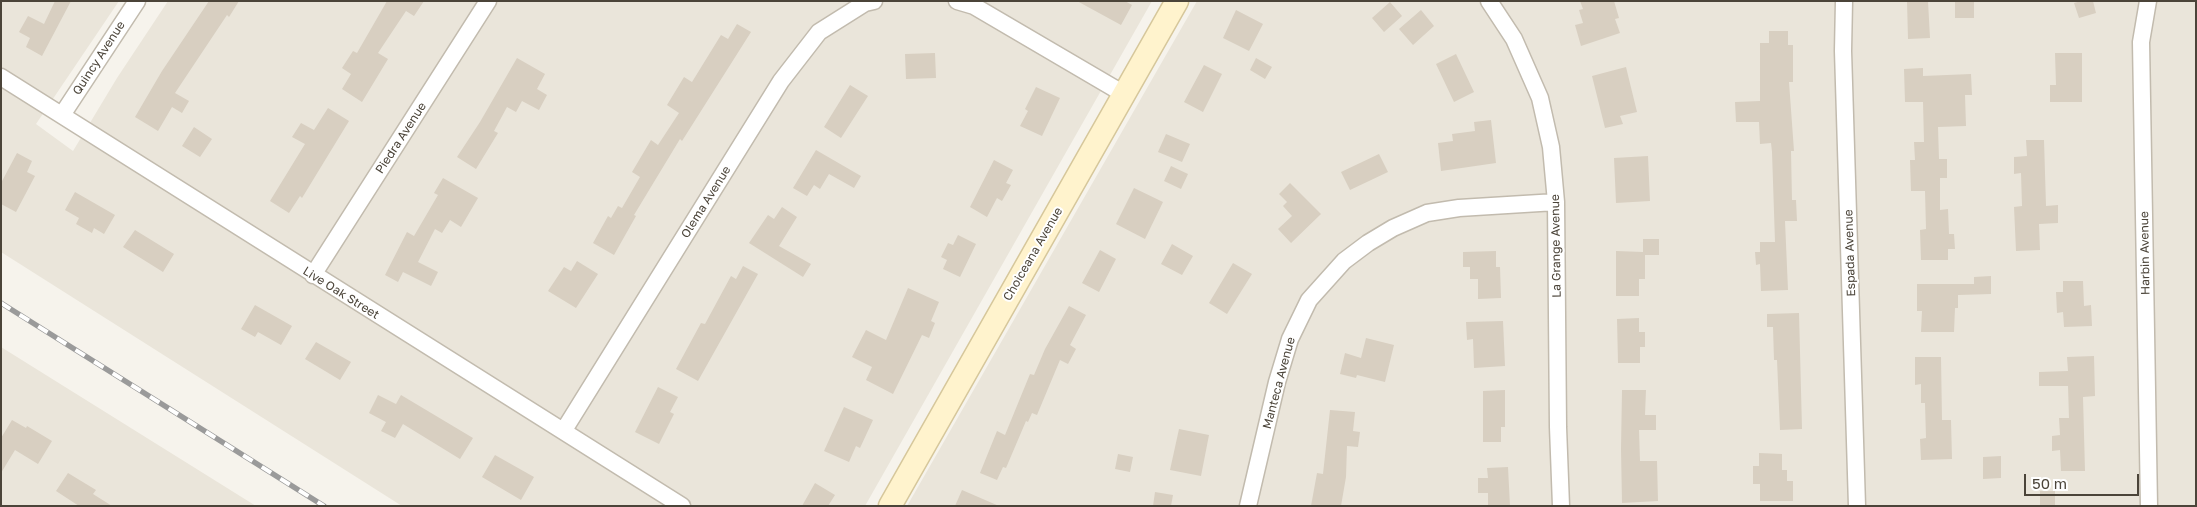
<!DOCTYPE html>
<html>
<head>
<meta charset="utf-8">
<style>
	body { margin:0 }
	#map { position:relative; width:2197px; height:507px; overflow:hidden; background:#f6f3ec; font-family:"Golos Text",sans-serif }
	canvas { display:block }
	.frame { position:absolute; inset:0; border:2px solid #4b4439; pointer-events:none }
	.scale { position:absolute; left:2024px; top:474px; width:115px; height:22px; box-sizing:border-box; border:2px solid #4b4439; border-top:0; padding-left:6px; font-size:15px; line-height:18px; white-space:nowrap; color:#4b4439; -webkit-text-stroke:4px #fff; paint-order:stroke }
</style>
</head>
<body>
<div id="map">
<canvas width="2197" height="507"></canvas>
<div class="frame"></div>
<div class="scale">50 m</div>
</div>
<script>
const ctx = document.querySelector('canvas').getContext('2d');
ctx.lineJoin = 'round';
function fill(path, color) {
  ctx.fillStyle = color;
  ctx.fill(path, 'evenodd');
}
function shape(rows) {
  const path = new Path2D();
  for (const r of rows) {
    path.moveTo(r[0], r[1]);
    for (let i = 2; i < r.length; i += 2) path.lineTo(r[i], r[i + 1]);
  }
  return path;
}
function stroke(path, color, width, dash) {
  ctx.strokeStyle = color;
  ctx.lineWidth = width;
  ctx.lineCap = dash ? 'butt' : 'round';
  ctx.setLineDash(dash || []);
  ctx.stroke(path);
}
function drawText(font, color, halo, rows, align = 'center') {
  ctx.font = font + ' "Golos Text",sans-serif';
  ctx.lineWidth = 4;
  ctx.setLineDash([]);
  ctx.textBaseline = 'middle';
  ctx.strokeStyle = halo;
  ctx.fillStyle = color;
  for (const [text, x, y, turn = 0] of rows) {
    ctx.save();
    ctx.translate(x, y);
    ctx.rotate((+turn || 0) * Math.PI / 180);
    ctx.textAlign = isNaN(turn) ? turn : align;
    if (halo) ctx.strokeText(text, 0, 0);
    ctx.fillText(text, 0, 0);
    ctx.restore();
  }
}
const residential = shape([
	[1,1,119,1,36,124,73,151,117,78,168,1,1152,1,865,506,402,506,1,252],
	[1197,1,2196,1,2196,506,907,506],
	[1,347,256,506,1,506]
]);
const building = shape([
	[55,1,71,1,42,56,26,47,30,38,19,32,28,16,44,24],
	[209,1,239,1,229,17,227,15,175,93,189,101,182,113,172,107,158,131,135,117,162,71],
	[387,1,424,1,414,16,406,11,378,53,388,59,362,102,342,89,351,74,342,68,353,51,357,53],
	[1077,1,1125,1,1132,5,1121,25],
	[1580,1,1614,1,1619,18,1615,19,1620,33,1581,46,1575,25,1583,23,1579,10,1583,9],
	[1907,1,1928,1,1930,38,1908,39],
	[1955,1,1974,1,1974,18,1955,18],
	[2081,1,2093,1,2096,13,2079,18,2074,3],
	[1390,2,1402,16,1384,32,1372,18],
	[1236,10,1263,24,1249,51,1223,38],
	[1421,10,1434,26,1413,45,1399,29],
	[737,24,751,32,682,141,680,139,634,215,636,216,614,255,593,243,608,216,611,218,618,206,622,208,640,177,632,172,651,140,658,145,679,113,667,105,684,77,692,82,721,35,728,39],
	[1769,31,1788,31,1788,45,1793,45,1793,82,1789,82,1794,151,1791,151,1792,200,1796,200,1797,221,1785,221,1788,290,1761,291,1760,264,1756,265,1755,252,1760,252,1760,242,1775,242,1772,152,1771,143,1760,144,1759,122,1736,122,1735,102,1760,101,1760,43,1769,43],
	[935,53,936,78,906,79,905,54],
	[2055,53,2082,53,2082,102,2050,102,2050,85,2056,85],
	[1456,54,1474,92,1454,102,1436,64],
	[517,58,545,74,537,89,547,95,539,110,522,101,516,112,507,107,494,131,498,133,476,169,457,157,480,122],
	[1256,58,1272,67,1265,79,1250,70],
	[1204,65,1222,74,1203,112,1184,102],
	[1626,67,1637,112,1620,116,1623,124,1605,128,1592,76],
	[1923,68,1923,76,1971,74,1972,95,1965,95,1966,126,1938,127,1939,159,1947,159,1947,178,1940,178,1940,210,1948,209,1949,234,1954,234,1955,249,1948,249,1948,260,1921,260,1920,230,1926,229,1925,191,1911,191,1910,160,1915,160,1914,142,1924,142,1923,102,1905,102,1904,69],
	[850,85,868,96,841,138,824,127],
	[1036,87,1060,98,1042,136,1020,126,1028,111,1025,109],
	[328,108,349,121,302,198,300,196,289,213,270,201,305,144,292,137,301,123,314,130],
	[1491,120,1496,163,1441,171,1438,143,1453,141,1452,134,1475,131,1474,122],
	[194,127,212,139,200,157,182,146],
	[1166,134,1190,144,1182,162,1158,152],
	[2026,140,2044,140,2046,206,2058,205,2058,223,2039,224,2040,250,2016,251,2014,207,2022,206,2021,173,2014,174,2014,157,2027,156],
	[816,150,861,176,854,188,829,174,820,189,814,185,807,196,793,188],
	[17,153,32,161,27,172,35,176,16,212,1,204,1,183],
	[1379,154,1388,172,1350,190,1341,172],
	[1648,156,1650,201,1616,203,1614,158],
	[994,160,1013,170,1006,183,1011,185,1002,201,997,198,987,217,970,207],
	[1171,166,1188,174,1181,189,1164,181],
	[443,178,478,198,461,227,450,220,442,233,435,229,418,262,438,272,431,286,403,272,398,282,385,275,407,232,414,236,438,195,434,193],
	[1290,183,1321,214,1291,243,1278,229,1292,216,1283,206,1287,202,1279,194],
	[1134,188,1163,202,1145,239,1116,224],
	[75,192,115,215,104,234,94,228,92,233,76,224,79,218,65,210],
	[782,207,797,217,779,246,811,264,803,277,749,243,768,215,774,219],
	[135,230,174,254,163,272,123,247],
	[958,235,976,244,960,277,943,269,947,260,941,257,948,243,953,245],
	[1643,239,1659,239,1659,255,1645,255,1645,279,1639,279,1639,296,1616,296,1616,251,1643,252],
	[1172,244,1193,256,1182,275,1161,264],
	[1100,250,1116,259,1099,292,1082,283],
	[1496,251,1496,267,1500,267,1501,298,1478,299,1478,279,1470,279,1470,267,1463,267,1463,252],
	[577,261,598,274,576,308,548,291,564,267,571,271],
	[1233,263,1252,274,1227,314,1209,303],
	[743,266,758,274,698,381,676,369,701,323,705,324,731,276,736,279],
	[1991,276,1991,294,1958,295,1958,308,1955,308,1954,332,1921,332,1922,311,1917,311,1917,284,1974,284,1974,277],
	[2063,281,2083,281,2084,306,2091,305,2092,326,2064,327,2063,312,2057,313,2056,292,2063,292],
	[908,288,939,302,931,321,935,323,929,338,922,335,893,394,866,380,872,367,852,357,866,330,886,340],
	[255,305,292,326,281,345,258,332,255,337,241,329],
	[1069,306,1086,315,1070,345,1076,349,1068,364,1060,360,1037,415,1032,413,1028,422,1026,421,1006,468,1003,467,997,480,980,473,997,431,1005,435,1030,374,1034,375,1045,349],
	[1799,313,1802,429,1780,430,1777,360,1774,360,1773,327,1767,327,1767,314],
	[1639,318,1639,332,1645,332,1645,347,1640,347,1640,363,1618,363,1617,319],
	[1503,321,1505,366,1474,368,1473,339,1467,340,1466,322],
	[1366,338,1394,345,1385,382,1357,375,1356,378,1340,374,1345,353,1361,358],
	[316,342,351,362,340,380,305,359],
	[2094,356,2095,396,2083,397,2085,471,2061,471,2060,450,2052,451,2052,436,2060,435,2059,418,2069,418,2068,386,2039,386,2039,372,2068,371,2067,357],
	[1915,357,1941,357,1942,420,1951,420,1952,459,1921,460,1920,439,1926,438,1925,403,1921,403,1921,384,1915,385],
	[658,387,678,397,670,412,674,414,659,444,635,432],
	[1505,390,1505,427,1501,427,1501,442,1483,442,1483,391],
	[1622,390,1646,390,1645,415,1656,415,1656,430,1639,430,1640,461,1657,461,1658,501,1622,503,1621,449],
	[378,395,396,404,401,395,473,438,460,459,403,424,395,438,381,431,386,422,369,413],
	[844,407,873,420,860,448,856,446,849,462,824,451],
	[1330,410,1355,412,1353,431,1360,432,1358,447,1347,446,1346,477,1341,506,1311,506,1317,473,1323,474],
	[12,420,26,428,27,426,52,441,38,464,15,450,1,473,1,438],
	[1179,429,1209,435,1201,476,1170,470],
	[1759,453,1782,454,1782,470,1787,470,1787,481,1793,481,1793,501,1760,501,1760,484,1753,484,1753,466,1759,466],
	[1118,454,1133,457,1130,472,1115,469],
	[495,455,534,477,521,500,482,477],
	[2001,456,2001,478,1983,479,1983,457],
	[1508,467,1510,506,1488,506,1488,493,1478,493,1478,478,1488,478,1487,468],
	[68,473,96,490,93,494,112,506,79,506,56,491],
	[815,483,835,495,828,506,802,506],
	[962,490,999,506,955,506],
	[2040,491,2055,491,2055,506,2040,506],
	[1155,492,1173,495,1171,506,1153,506]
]);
const street = shape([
	[957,1,974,6,1124,94],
	[1489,1,1514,39,1540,98,1551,147,1556,202,1558,427,1561,506],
	[1844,1,1843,51,1857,506],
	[2148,1,2141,42,2149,506],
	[1,77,682,506],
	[62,115,137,1],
	[313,275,488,1],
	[564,430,781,81,819,32,865,3,874,1],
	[1248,506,1277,382,1290,339,1309,300,1344,261,1368,243,1393,228,1427,213,1459,208,1556,202]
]);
const secondary = shape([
	[890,506,1177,1]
]);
const rail = shape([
	[1,303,324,506]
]);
const streetNames = [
	["Quincy Avenue",99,58,-57],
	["Piedra Avenue",401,138,-57],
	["Olema Avenue",706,202,-58],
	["La Grange Avenue",1556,246,-91],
	["Espada Avenue",1850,253,-92],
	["Harbin Avenue",2145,253,-91],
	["Choiceana Avenue",1033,254,-60],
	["Live Oak Street",341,293,32],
	["Manteca Avenue",1279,383,-75]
];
fill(residential, '#eae5da');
fill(building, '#d8cfc1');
stroke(street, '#c2bbae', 19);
stroke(secondary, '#d6c79b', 25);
stroke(street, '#fff', 16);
stroke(secondary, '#fff3cd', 22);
stroke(rail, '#9a9a9a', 5.5);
stroke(rail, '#fff', 4, [11]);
drawText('12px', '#4b4439', '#fff', streetNames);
</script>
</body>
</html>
